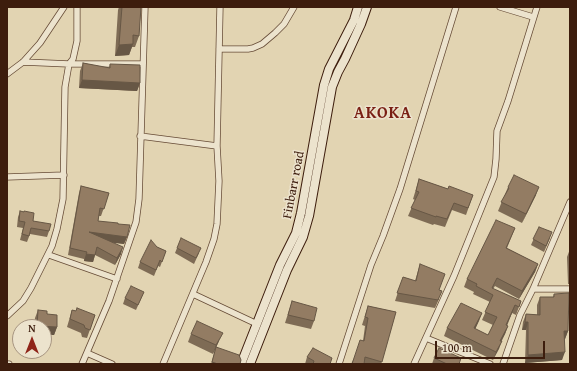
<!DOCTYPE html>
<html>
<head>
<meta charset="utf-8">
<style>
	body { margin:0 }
	#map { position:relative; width:577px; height:371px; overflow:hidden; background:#e2d4b2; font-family:"Gentium Book Plus",serif }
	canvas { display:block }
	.frame { position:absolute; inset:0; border:8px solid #3d1d0d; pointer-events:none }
	.north { position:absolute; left:12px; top:319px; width:40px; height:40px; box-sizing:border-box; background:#ece3cd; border:1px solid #a69480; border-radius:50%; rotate:0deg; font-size:11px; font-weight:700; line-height:16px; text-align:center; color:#3d1d0d }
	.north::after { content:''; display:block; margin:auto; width:14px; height:18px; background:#8f2418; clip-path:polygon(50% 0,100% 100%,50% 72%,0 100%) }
	.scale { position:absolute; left:435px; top:341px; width:110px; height:18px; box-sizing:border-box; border:2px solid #3d1d0d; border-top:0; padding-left:5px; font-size:12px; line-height:14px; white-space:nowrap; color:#3d1d0d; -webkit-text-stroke:3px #ece3cd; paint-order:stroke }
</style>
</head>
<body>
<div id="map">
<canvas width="577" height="371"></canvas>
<div class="frame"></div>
<div class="north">N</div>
<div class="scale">100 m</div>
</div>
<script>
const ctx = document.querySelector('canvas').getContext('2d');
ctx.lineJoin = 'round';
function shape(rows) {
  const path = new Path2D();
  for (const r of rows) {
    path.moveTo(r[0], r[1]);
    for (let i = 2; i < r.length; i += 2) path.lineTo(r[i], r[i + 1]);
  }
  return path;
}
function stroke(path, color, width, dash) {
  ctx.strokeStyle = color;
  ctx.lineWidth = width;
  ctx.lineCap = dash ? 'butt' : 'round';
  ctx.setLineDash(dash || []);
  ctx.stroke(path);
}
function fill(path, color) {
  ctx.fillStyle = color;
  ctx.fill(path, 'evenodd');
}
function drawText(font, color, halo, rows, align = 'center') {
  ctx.font = font + ' "Gentium Book Plus",serif';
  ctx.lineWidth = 3;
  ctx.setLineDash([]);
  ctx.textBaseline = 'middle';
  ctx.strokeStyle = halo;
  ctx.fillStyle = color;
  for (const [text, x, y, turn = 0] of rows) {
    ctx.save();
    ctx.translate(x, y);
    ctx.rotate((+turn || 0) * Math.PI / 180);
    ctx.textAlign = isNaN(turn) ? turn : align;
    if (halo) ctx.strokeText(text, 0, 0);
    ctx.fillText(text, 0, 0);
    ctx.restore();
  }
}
const street = shape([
	[500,7,533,17],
	[219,49,248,49,253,48,262,44,275,33,284,24,294,7],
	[23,62,69,64,142,64],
	[7,74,23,62,40,43,64,7],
	[140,136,217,146],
	[7,177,64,175],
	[49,255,117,279],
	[533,289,570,289],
	[193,294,257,324],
	[7,316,23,301,31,288,52,246,57,229,63,199,65,87,69,64,73,59,77,41,77,7],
	[426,338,490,364],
	[87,353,112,364],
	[7,364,9,364],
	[82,364,109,301,136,222,139,199,145,7],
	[163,364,206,262,214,239,217,224,219,181,217,146,220,7],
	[339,364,371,265,383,236,400,189,456,7],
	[414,364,454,276,494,177,496,159,497,131,508,101,537,7],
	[503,364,520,315,533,289,570,202]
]);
const secondary = shape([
	[241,364,280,265,296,233,301,213,324,85,329,69,354,20,358,7],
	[250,364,287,270,303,237,309,216,332,87,338,72,345,59,361,24,367,7]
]);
const wall = shape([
	[119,7,141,7,139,36,135,47,132,47,129,55,115,56,118,10],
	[83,63,109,68,110,64,140,83,137,91,79,88,80,71],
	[419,179,448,189,473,195,466,215,452,210,445,227,434,224,433,225,408,216,415,200,413,199],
	[81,186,109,193,101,216,99,216,98,221,118,224,127,237,124,244,113,242,121,254,115,265,95,255,93,262,84,261,84,259,68,255,79,193],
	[508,187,536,195,522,223,498,211],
	[20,211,33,221,49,231,47,237,30,234,27,242,20,240,23,228,17,227,18,217],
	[539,227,550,238,544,252,531,245],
	[515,228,507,248,538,264,535,272,519,299,495,286,493,289,521,301,516,315,512,313,507,326,508,326,505,334,493,360,444,336,447,328,482,313,475,329,488,335,493,325,482,320,490,302,473,294,474,292,464,287,467,279],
	[157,247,166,251,160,267,158,266,154,276,138,268,140,262],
	[177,248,199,253,194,264,175,253],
	[570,249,570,284,568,284,567,257],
	[420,264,439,290,439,299,435,308,395,301,403,277,415,281],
	[144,292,136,310,123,304,125,298],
	[554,294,568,331,565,339,562,360,525,363,526,330,522,330,523,322,526,314,537,315,537,305,540,297,553,297],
	[292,301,314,321,311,329,285,323],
	[368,306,396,312,381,364,351,364,363,341,365,326,362,325],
	[38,310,47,314,57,327,54,335,44,327,34,327,35,318],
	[72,310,76,311,95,315,87,338,82,337,81,333,67,327],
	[191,334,219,341,213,354,188,342],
	[216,347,241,360,240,364,211,364],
	[307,357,330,364,305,364],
	[434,358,459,364,432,364]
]);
const shadedWall = shape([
	[133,44,129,55,115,56,119,45],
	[82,80,140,83,137,91,79,88],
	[539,187,536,195,522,223,526,214],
	[89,232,127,237,124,244,86,240],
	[123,247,121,254,115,265,117,258],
	[86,254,95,255,93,262,84,261],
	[538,264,535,272,519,299,522,291],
	[515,305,512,313,503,333,506,325],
	[482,313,479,321,472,336,474,328],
	[525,322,528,322,526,330,522,330],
	[37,326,57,327,54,335,44,335,44,327,37,327],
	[508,326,505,334,497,348,500,341],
	[564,331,568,331,565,339,562,339],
	[223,333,219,341,213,354,216,345],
	[502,341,499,349,493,360,496,352],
	[565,352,562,360,525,363,528,355]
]);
const building = shape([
	[122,7,141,7,139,36,133,35,133,44,119,45,122,7],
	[83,63,110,68,110,64,140,65,140,83,82,80,83,63],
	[514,175,539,187,526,214,501,202,509,188,508,187,514,175],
	[419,179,448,189,449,186,473,195,468,208,454,203,447,219,436,216,436,217,411,208,419,192,416,191,419,179],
	[81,186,109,193,104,209,100,208,98,221,118,223,118,224,130,225,127,237,89,232,123,247,117,258,97,247,95,255,86,254,87,252,70,248,81,186],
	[20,211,24,212,24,211,34,213,33,221,51,224,49,231,31,228,29,236,22,234,25,222,19,221,20,211],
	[496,220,515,228,506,248,538,264,522,291,497,278,492,288,521,301,519,307,515,305,506,325,508,326,500,341,502,341,496,352,447,328,461,303,482,313,474,328,488,335,497,317,485,312,493,295,476,286,477,284,467,279,496,220],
	[539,227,552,232,546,246,533,239,539,227],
	[181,238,201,248,196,258,177,248,181,238],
	[151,240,157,247,166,251,162,262,160,260,156,270,140,262,151,240],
	[420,264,445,274,439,290,442,291,438,300,397,293,403,277,416,281,420,264],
	[131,286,144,292,138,305,125,298,131,286],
	[569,293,568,331,564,331,565,352,528,355,528,322,525,322,526,314,540,315,540,297,554,297,554,294,569,293],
	[292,301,317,308,314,321,288,315,292,301],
	[368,306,396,312,382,362,365,357,364,364,352,364,360,340,364,341,368,318,365,317,368,306],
	[77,308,95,315,90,330,85,328,84,325,70,319,72,310,76,311,77,308],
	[38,310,47,311,47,314,57,315,57,327,37,326,38,310],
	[197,321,223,333,216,345,191,334,197,321],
	[216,347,239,355,241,360,240,364,218,364,212,362,216,347],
	[313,348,332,358,330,364,313,364,314,361,307,357,313,348],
	[439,348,461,358,459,364,447,364,434,358,439,348]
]);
const streetNames = [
	["Finbarr road",294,185,-79]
];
const districtNames = [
	["AKOKA",383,114]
];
stroke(street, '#664b36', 7);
stroke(secondary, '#3d1d0d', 10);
stroke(street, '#ece3cd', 5.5);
stroke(secondary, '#ece3cd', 8);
fill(wall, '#7e6b55');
fill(shadedWall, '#675745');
fill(building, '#937c63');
stroke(building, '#675745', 1);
drawText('13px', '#3d1d0d', '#ece3cd', streetNames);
ctx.letterSpacing = '1px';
drawText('bold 17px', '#7a1f14', '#ece3cd', districtNames);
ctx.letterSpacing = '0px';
</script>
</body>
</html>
